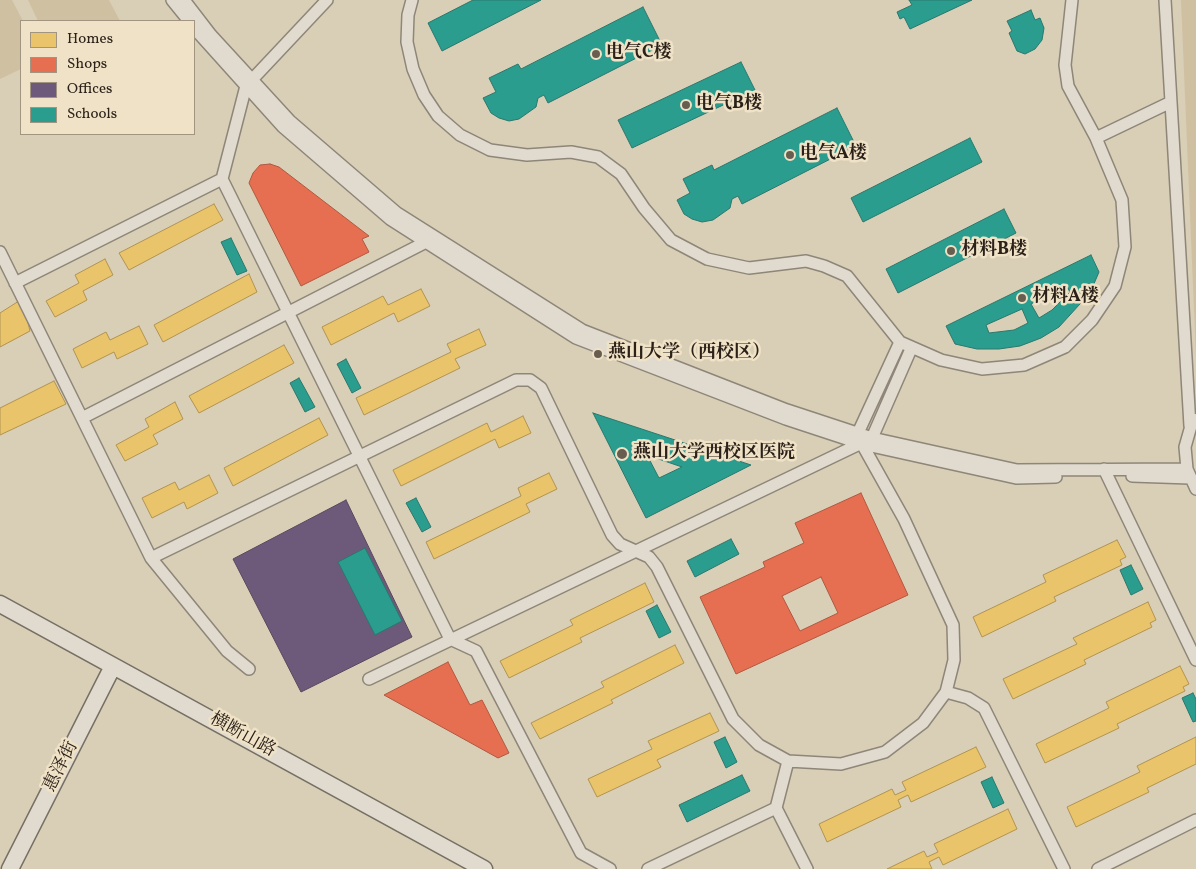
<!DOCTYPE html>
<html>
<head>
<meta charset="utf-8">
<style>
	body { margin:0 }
	#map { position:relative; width:1196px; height:869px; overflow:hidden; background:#d9ceb6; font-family:Vollkorn,serif }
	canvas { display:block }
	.legend { position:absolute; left:20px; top:20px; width:175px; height:115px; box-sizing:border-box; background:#efe2c6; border:1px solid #a19581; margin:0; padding:6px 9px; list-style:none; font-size:15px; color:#2b2119 }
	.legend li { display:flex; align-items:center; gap:10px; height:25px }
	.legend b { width:25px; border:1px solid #a19581 }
</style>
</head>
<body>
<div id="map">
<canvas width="1196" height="869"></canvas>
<ul class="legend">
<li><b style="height:14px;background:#e9c46a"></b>Homes</li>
<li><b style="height:14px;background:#e76f51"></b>Shops</li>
<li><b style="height:14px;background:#6d597a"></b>Offices</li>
<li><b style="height:14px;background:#2a9d8f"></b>Schools</li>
</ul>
</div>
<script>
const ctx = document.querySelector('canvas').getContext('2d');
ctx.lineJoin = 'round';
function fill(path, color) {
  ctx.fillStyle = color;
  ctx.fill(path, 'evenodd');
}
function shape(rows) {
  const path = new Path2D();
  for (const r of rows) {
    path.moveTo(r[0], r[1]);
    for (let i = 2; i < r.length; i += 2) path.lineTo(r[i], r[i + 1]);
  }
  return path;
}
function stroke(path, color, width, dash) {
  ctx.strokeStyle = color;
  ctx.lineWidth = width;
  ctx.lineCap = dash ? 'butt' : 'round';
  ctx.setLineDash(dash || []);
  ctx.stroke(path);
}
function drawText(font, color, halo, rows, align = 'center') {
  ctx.font = font + ' Vollkorn,"Noto Serif SC",serif';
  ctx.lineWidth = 5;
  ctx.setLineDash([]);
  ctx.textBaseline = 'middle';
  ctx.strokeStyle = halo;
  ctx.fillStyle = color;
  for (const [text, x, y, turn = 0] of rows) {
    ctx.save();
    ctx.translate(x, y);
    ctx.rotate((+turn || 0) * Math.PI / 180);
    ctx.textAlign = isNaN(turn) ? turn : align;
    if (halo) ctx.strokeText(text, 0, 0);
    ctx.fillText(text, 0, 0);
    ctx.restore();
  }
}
const green = shape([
	[0,0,12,0,23,21,21,21,21,69,0,79],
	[28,0,109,0,120,21,38,21],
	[1181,0,1196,0,1196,357]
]);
const homes = shape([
	[214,204,223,220,129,270,119,253,214,204],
	[105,259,113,275,83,291,87,300,55,317,46,301,79,283,75,275,105,259],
	[249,274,257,292,163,342,154,325,249,274],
	[421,289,430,306,398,322,394,313,331,345,322,327,383,296,388,305,421,289],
	[22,299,30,331,0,347,0,313,22,299],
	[139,326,148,344,117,359,114,352,82,368,73,349,106,332,110,340,139,326],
	[479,329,486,345,455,359,460,368,364,415,356,398,451,352,447,344,479,329],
	[284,345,294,363,199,413,189,396,284,345],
	[54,381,66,404,0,435,0,408,54,381],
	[175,402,183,419,153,435,158,444,125,461,116,445,149,427,145,419,175,402],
	[523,416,531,433,499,448,495,439,401,486,393,470,487,423,491,432,523,416],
	[319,418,328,435,233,486,224,468,319,418],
	[549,473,557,489,526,504,530,512,434,559,426,542,521,496,518,488,549,473],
	[209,475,218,493,187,509,184,502,152,518,142,498,175,482,179,490,209,475],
	[1117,540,1126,557,1120,560,1122,565,1054,597,1056,601,982,637,973,617,1046,582,1043,575,1117,540],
	[645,583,654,602,580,638,582,642,509,678,500,661,573,625,570,620,645,583],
	[1148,602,1156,620,1150,623,1152,627,1084,660,1086,664,1013,699,1003,679,1077,644,1073,638,1148,602],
	[675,645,684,663,611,700,613,703,540,739,531,723,604,687,601,682,675,645],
	[1180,666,1189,684,1183,687,1185,691,1117,724,1119,728,1045,763,1036,744,1109,708,1106,702,1180,666],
	[710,713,719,731,657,760,661,767,597,797,588,779,652,749,648,741,710,713],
	[1196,737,1196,764,1147,788,1149,792,1076,827,1067,807,1140,772,1137,766,1196,737],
	[976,747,986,767,911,802,908,795,898,800,901,807,827,842,819,824,892,789,895,795,906,790,902,782,976,747],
	[1008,809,1017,829,943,865,939,857,929,862,932,869,887,869,924,851,927,857,938,852,934,844,1008,809]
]);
const shops = shape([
	[270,164,279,167,369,236,362,239,369,252,301,286,249,183,253,173,260,165,270,164],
	[861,493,908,595,736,674,700,597,765,567,763,562,804,543,795,523,861,493],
	[821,577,838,613,800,631,782,596,821,577],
	[448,662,470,705,482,700,509,753,498,758,384,695,448,662]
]);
const offices = shape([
	[346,500,412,637,301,692,233,559,346,500]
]);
const schools = shape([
	[473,0,541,0,442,51,428,23,473,0],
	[909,0,972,0,910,29,904,17,900,19,897,12,912,5,909,0],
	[643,7,662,45,548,103,544,95,538,98,536,107,519,119,509,121,499,118,491,113,483,98,496,92,489,78,518,64,521,69,643,7],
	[1031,10,1035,20,1040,18,1044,28,1042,40,1035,49,1025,54,1017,51,1009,33,1012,31,1007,21,1031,10],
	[741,62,755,90,632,148,618,120,741,62],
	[837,108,856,146,742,204,738,196,732,199,730,208,713,220,702,222,692,219,684,214,677,200,690,193,683,179,712,165,714,170,837,108],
	[970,138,982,162,863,222,851,198,970,138],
	[1004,209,1016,233,898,293,886,269,1004,209],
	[231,238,247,271,237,275,221,242,231,238],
	[1091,255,1099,272,1090,293,1059,327,1041,338,1020,346,999,349,977,349,955,344,946,326,1091,255],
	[1066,285,1070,292,1052,310,1039,318,1031,304,1066,285],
	[1022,309,1028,323,1014,330,989,333,986,325,1022,309],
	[346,359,361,388,352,393,337,364,346,359],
	[299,378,315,407,305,412,290,383,299,378],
	[593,413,751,465,646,518,593,413],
	[647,455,682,467,659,478,647,455],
	[416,498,431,527,422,532,406,503,416,498],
	[731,539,739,554,695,577,687,561,731,539],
	[365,548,402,621,375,635,338,562,365,548],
	[1131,565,1143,589,1131,595,1120,570,1131,565],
	[657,605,671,632,659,638,646,611,657,605],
	[1193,693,1196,699,1196,721,1193,722,1182,698,1193,693],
	[725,737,737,762,726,768,714,742,725,737],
	[742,775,750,791,687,822,679,805,742,775],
	[992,777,1004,803,993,808,981,782,992,777]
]);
const street = shape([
	[172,0,189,21],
	[184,0,211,35,290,121,397,213,582,330,787,410,872,438,1017,470,1187,469],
	[412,0,408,15,407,42,413,69,424,95,438,116,460,135,490,150,527,155,571,152,598,157,621,174,644,208,671,240,707,259,749,268,806,261,824,266,847,276,900,342,941,360,982,369,1024,365,1065,347,1092,320,1115,286,1125,247,1122,200,1096,138,1068,86,1065,65,1072,0],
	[1165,0,1190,426],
	[194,28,283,127,390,219,576,338,786,419,862,444,1016,478,1056,477],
	[247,85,327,0],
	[1096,138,1171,102],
	[222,179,450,639,476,651,581,853,610,869],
	[0,252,151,558,227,651,249,669],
	[15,283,222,179,247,82],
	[82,418,426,242,428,238],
	[1193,419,1185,447,1187,469,1196,489],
	[1104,469,1196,660],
	[1132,476,1190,478],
	[151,558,516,380,530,380,541,388,612,535,620,544,649,557,657,567,733,719,759,745,788,761,841,764,885,752,923,723,946,692,954,660,953,625,904,519,862,444,858,433,900,342],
	[369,679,872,438,911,349],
	[946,692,968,698,984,708,1064,869],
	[788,761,776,808,807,869],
	[648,869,776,808],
	[1098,869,1196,820]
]);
const secondary = shape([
	[0,604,484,869],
	[10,869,113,666]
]);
const markers = [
	[596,54,5,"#685e50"],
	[686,105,5,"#685e50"],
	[790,155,5,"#685e50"],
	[951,251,5,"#685e50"],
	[1022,298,5,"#685e50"],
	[598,354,5,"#685e50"],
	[622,454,6,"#685e50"]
];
const poiNames = [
	["电气C楼",606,54],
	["电气B楼",696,105],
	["电气A楼",800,155],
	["材料B楼",961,251],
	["材料A楼",1032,298],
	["燕山大学（西校区）",608,354],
	["燕山大学西校区医院",633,454]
];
const streetNames = [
	["横断山路",242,736,29],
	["惠泽街",62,767,-63]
];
fill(green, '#cfc0a1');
fill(homes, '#e9c46a');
stroke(homes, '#b09352', 1);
fill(shops, '#e76f51');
stroke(shops, '#af5840', 1);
fill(offices, '#6d597a');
stroke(offices, '#59485d', 1);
fill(schools, '#2a9d8f');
stroke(schools, '#2a786c', 1);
stroke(street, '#8e8678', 14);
stroke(secondary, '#766f63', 19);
stroke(street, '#e1dbcf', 11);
stroke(secondary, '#e1dbcf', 16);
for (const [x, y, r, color] of markers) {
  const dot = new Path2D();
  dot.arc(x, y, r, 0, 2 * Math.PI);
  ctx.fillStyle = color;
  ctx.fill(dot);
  stroke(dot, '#efe2c6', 2);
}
drawText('bold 18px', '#2b2119', '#efe2c6', poiNames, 'left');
drawText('18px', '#2b2119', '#efe2c6', streetNames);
</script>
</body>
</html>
